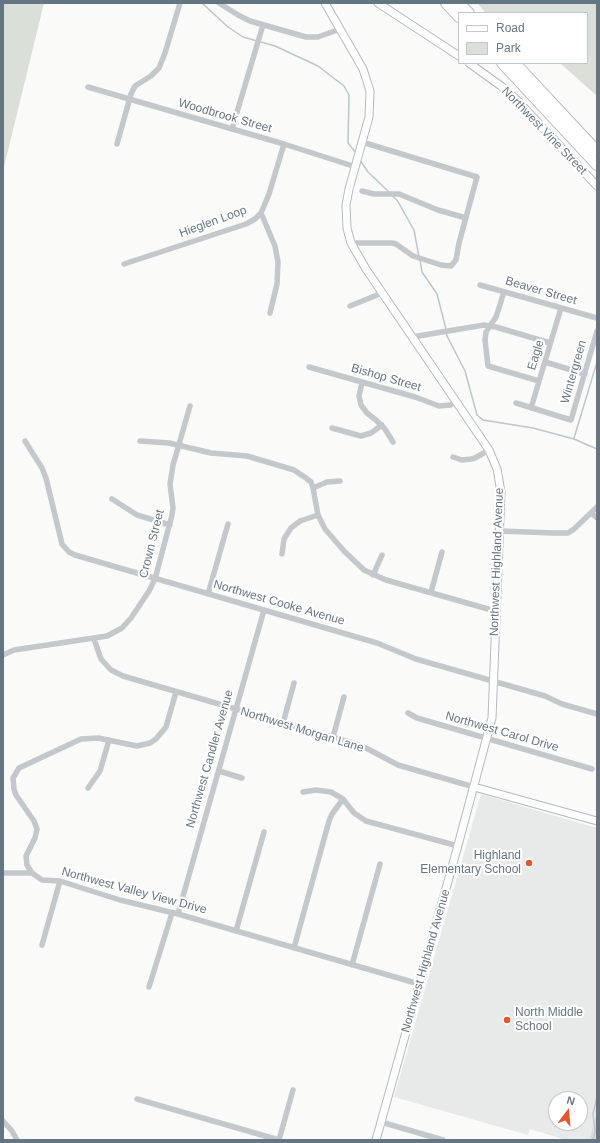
<!DOCTYPE html>
<html>
<head>
<meta charset="utf-8">
<style>
	body { margin:0 }
	#map { position:relative; width:600px; height:1143px; overflow:hidden; background:#fafaf8; font-family:Helvetica,sans-serif }
	canvas { display:block }
	.frame { position:absolute; inset:0; border:4px solid #657683; pointer-events:none }
	.legend { position:absolute; left:458px; top:12px; width:130px; height:52px; box-sizing:border-box; background:#fff; border:1px solid #c1c8cd; margin:0; padding:5px 7px; list-style:none; font-size:12px; color:#657683 }
	.legend li { display:flex; align-items:center; gap:8px; height:20px }
	.legend b { width:20px; border:1px solid #c1c8cd }
	.north { position:absolute; left:548px; top:1091px; width:40px; height:40px; box-sizing:border-box; background:#fff; border:1px solid #c1c8cd; border-radius:50%; rotate:16deg; font-size:11px; font-weight:700; line-height:16px; text-align:center; color:#657683 }
	.north::after { content:''; display:block; margin:auto; width:14px; height:18px; background:#e4572e; clip-path:polygon(50% 0,100% 100%,50% 72%,0 100%) }
</style>
</head>
<body>
<div id="map">
<canvas width="600" height="1143"></canvas>
<div class="frame"></div>
<ul class="legend">
<li><b style="height:5px;background:#fff"></b>Road</li>
<li><b style="height:11px;background:#dadfd7"></b>Park</li>
</ul>
<div class="north">N</div>
</div>
<script>
const ctx = document.querySelector('canvas').getContext('2d');
ctx.lineJoin = 'round';
function fill(path, color) {
  ctx.fillStyle = color;
  ctx.fill(path, 'evenodd');
}
function shape(rows) {
  const path = new Path2D();
  for (const r of rows) {
    path.moveTo(r[0], r[1]);
    for (let i = 2; i < r.length; i += 2) path.lineTo(r[i], r[i + 1]);
  }
  return path;
}
function stroke(path, color, width, dash) {
  ctx.strokeStyle = color;
  ctx.lineWidth = width;
  ctx.lineCap = dash ? 'butt' : 'round';
  ctx.setLineDash(dash || []);
  ctx.stroke(path);
}
function drawText(font, color, halo, rows, align = 'center') {
  ctx.font = font + ' Helvetica,sans-serif';
  ctx.lineWidth = 4;
  ctx.setLineDash([]);
  ctx.textBaseline = 'middle';
  ctx.strokeStyle = halo;
  ctx.fillStyle = color;
  for (const [text, x, y, turn = 0] of rows) {
    ctx.save();
    ctx.translate(x, y);
    ctx.rotate((+turn || 0) * Math.PI / 180);
    ctx.textAlign = isNaN(turn) ? turn : align;
    if (halo) ctx.strokeText(text, 0, 0);
    ctx.fillText(text, 0, 0);
    ctx.restore();
  }
}
const built = shape([
	[481,794,597,828,597,1112,589,1140,566,1140,530,1129,528,1135,394,1097],
	[556,1099,580,1099,580,1123,556,1123]
]);
const green = shape([
	[3,3,44,3,3,171],
	[477,3,597,3,597,96,560,63,587,63,587,13,486,13],
	[597,1112,597,1140,589,1140]
]);
const stream = shape([
	[202,3,228,27,243,37,257,41],
	[261,42,275,46,318,66,344,86,349,95,348,143,356,153],
	[360,160,368,172,388,191],
	[392,196,397,200,414,230,419,257],
	[420,260,422,272,437,294,446,329],
	[446,333,448,338,465,371,477,415,483,420,533,428,574,439,597,449],
	[574,438,597,362],
	[593,1140,595,1131,593,1114,597,1097]
]);
const street = shape([
	[219,3,238,15,250,21,306,37,318,37,340,29],
	[88,87,284,144,356,167],
	[232,129,263,25],
	[117,144,131,94,135,86,151,76,159,68,165,53,180,3],
	[362,191,374,194,399,194,438,210,466,218],
	[261,213,275,246,278,262,277,284,270,313],
	[351,243,392,243,396,244,413,256,441,265,451,266,456,260,459,243,477,177,362,142],
	[124,264,246,224,255,219,261,213,269,194,284,144],
	[480,285,597,318],
	[504,292,496,317,486,332,485,340,488,366,539,381],
	[350,306,382,293],
	[412,337,484,325,496,327,550,343],
	[545,362,585,374],
	[309,367,415,397,439,406,450,405,456,402],
	[362,383,359,396,361,405,367,413,377,421,385,429,393,442],
	[516,403,571,420,597,331],
	[531,408,561,308],
	[332,428,361,436,371,433,382,425],
	[25,441,42,468,46,478,62,544,69,552,75,555,377,643,416,659,545,696,562,704,597,714],
	[140,441,169,443,211,453,247,456,294,470,306,478,311,482,313,488,318,515,325,529,344,551,364,570,386,580,495,611],
	[453,457,462,460,471,459,475,458,489,450],
	[313,488,327,482,340,481],
	[112,499,137,515,170,525],
	[591,513,597,518],
	[499,531,554,533,568,533,574,529,597,507],
	[282,554,284,539,291,528,300,521,318,515],
	[373,575,382,555],
	[431,592,442,552],
	[208,594,228,524],
	[94,639,101,659,111,670,123,676,356,744,368,749,398,765,474,787],
	[3,655,14,650,107,636,122,628,131,618,149,591,155,579,172,515,173,508,170,484,173,465,190,406],
	[176,692,166,727,156,739,150,743,137,746,98,738,81,739,19,768,13,778,14,789,16,795,34,821,37,829,35,838,26,856,27,865,32,873,42,880,60,881,120,900,178,914,419,984],
	[408,713,417,718,592,769],
	[283,723,294,683],
	[333,737,344,697],
	[219,771,242,778],
	[88,788,100,771,109,740],
	[303,792,316,790,331,792,343,799,354,813,366,821,458,846],
	[3,873,32,873],
	[178,914,264,610],
	[236,931,264,832],
	[42,945,60,881],
	[294,948,329,821,332,814,343,799],
	[352,965,380,864],
	[149,987,172,913],
	[137,1099,279,1140],
	[3,1121,12,1131,17,1140],
	[381,1122,443,1140],
	[279,1140,293,1090]
]);
const secondary = shape([
	[325,3,363,69,370,91,369,117,349,189,346,205,347,228,351,243,366,269,489,450,497,469,501,492,492,718,457,849,376,1140],
	[378,3,459,56],
	[469,63,501,86,517,100,597,186],
	[474,787,597,821]
]);
const highway = shape([
	[446,3,459,17],
	[459,3,469,13],
	[502,63,597,165],
	[515,63,597,151]
]);
const markers = [
	[529,863,4,"#e4572e"],
	[507,1020,4,"#e4572e"]
];
const streetNames = [
	["Woodbrook Street",225,116,16],
	["Northwest Vine Street",544,131,46],
	["Hieglen Loop",213,222,-20],
	["Beaver Street",541,291,16],
	["Eagle",536,355,-73],
	["Wintergreen",574,372,-74],
	["Bishop Street",386,378,16],
	["Crown Street",152,544,-76],
	["Northwest Highland Avenue",497,562,-88],
	["Northwest Cooke Avenue",279,603,16],
	["Northwest Morgan Lane",302,730,17],
	["Northwest Carol Drive",502,732,16],
	["Northwest Candler Avenue",210,759,-74],
	["Northwest Valley View Drive",134,891,15],
	["Northwest Highland Avenue",426,961,-74]
];
const poiNames = [
	["Highland",521,856],
	["Elementary School",521,870],
	["North Middle",515,1013,"left"],
	["School",515,1027,"left"]
];
fill(built, '#e8e9e9');
fill(green, '#dadfd7');
stroke(stream, '#bbc7cb', 1.5);
stroke(secondary, '#b3babf', 9);
stroke(highway, '#b4b9bd', 12);
stroke(street, '#c3c8cc', 5.5);
stroke(secondary, '#fff', 7);
stroke(highway, '#fff', 10);
for (const [x, y, r, color] of markers) {
  const dot = new Path2D();
  dot.arc(x, y, r, 0, 2 * Math.PI);
  ctx.fillStyle = color;
  ctx.fill(dot);
  stroke(dot, '#fff', 1.5);
}
drawText('12px', '#657683', '#fff', streetNames);
drawText('12px', '#657683', '#fff', poiNames, 'right');
</script>
</body>
</html>
